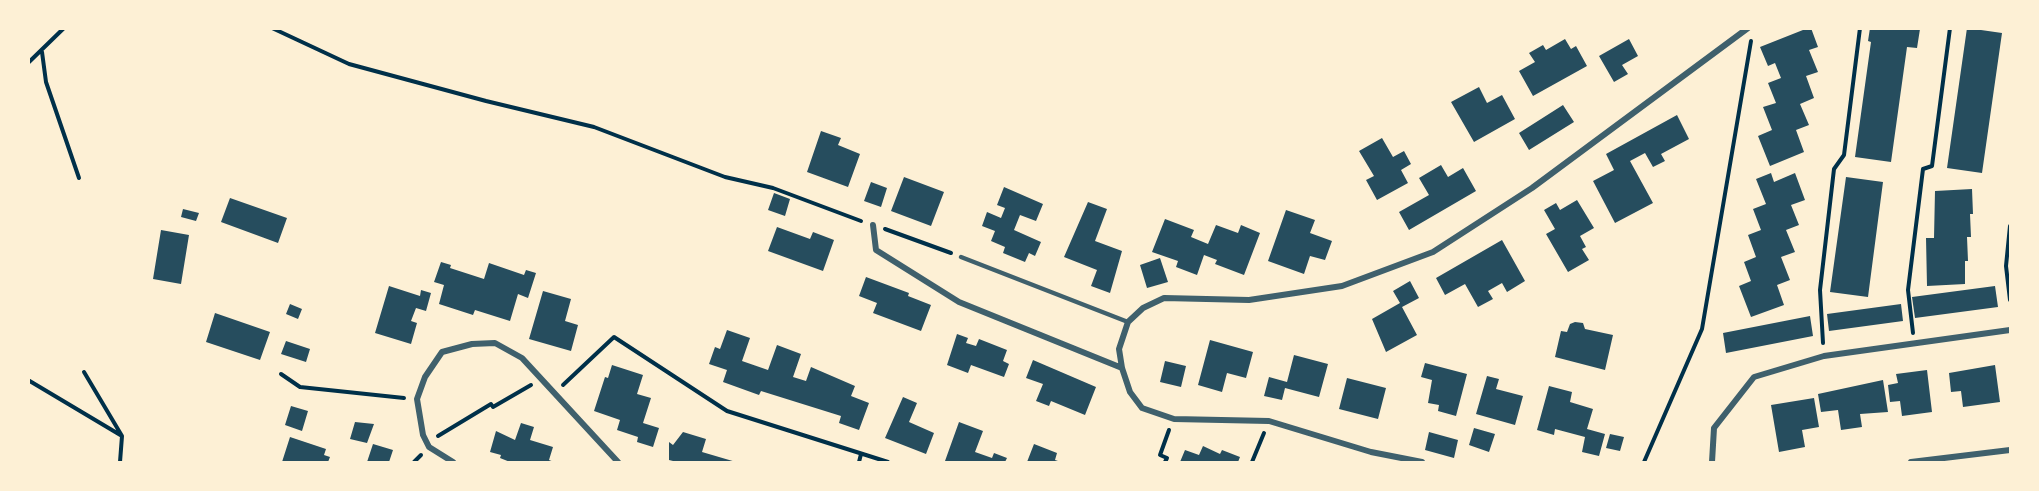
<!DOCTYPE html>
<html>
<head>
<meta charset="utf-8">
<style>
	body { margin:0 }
	#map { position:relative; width:2039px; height:491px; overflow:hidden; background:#fdf0d5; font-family:Manrope,sans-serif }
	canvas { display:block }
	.frame { position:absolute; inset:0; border:30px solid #fdf0d5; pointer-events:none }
</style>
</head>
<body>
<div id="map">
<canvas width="2039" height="491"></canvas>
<div class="frame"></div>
</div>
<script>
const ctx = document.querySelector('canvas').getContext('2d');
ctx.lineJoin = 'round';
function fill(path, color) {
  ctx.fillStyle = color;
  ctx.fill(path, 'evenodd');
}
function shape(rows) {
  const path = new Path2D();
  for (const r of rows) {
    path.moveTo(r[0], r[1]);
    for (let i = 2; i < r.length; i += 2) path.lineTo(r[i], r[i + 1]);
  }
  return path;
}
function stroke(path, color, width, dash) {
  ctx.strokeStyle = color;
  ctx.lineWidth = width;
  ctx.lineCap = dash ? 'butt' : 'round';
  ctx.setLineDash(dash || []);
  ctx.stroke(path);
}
const building = shape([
	[1808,28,1811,28,1818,47,1809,50,1818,72,1806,76,1814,98,1800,104,1809,125,1796,130,1804,152,1770,166,1758,136,1772,130,1763,107,1776,103,1768,83,1781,78,1775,63,1768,66,1760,47],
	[1870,28,1920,29,1917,48,1907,47,1891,162,1855,157,1871,42,1868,41],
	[1967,28,2002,33,1982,173,1947,168],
	[1565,39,1571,49,1576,46,1587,66,1533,96,1519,71,1535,62,1529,53,1543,45,1546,50],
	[1629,39,1638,56,1622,65,1628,74,1614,82,1599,56],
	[1479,87,1487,103,1502,95,1515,119,1474,142,1451,102],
	[1563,105,1574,122,1529,150,1519,133],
	[1677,115,1689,139,1661,154,1665,161,1653,167,1645,153,1630,161,1653,203,1615,223,1593,181,1614,170,1606,154],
	[821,131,841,138,838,145,860,154,848,187,807,172],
	[1382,138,1393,157,1404,151,1411,164,1401,170,1408,183,1377,200,1366,180,1374,176,1359,151],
	[1441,165,1448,177,1463,168,1476,191,1409,230,1399,212,1429,195,1419,178],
	[1771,173,1774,182,1795,173,1805,200,1791,205,1799,225,1786,230,1795,252,1781,257,1790,280,1777,285,1784,305,1751,317,1739,286,1751,281,1744,262,1756,257,1748,235,1761,230,1753,209,1766,204,1756,179],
	[904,177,944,192,931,226,891,211],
	[1846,177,1883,182,1868,297,1830,292],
	[871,182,887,188,881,207,864,201],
	[1004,187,1043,204,1036,221,1020,215,1014,230,1041,242,1035,256,1029,253,1025,262,1003,253,1005,247,991,241,995,231,982,226,987,212,1001,218,1005,208,997,205],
	[1972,189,1973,214,1970,214,1971,237,1967,237,1968,261,1965,261,1965,284,1927,286,1926,238,1934,238,1935,191],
	[774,193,790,199,785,216,768,210],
	[230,198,287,218,278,243,221,222],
	[1577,200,1594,228,1580,236,1586,247,1582,249,1589,260,1568,272,1546,234,1555,229,1544,210,1556,203,1560,210],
	[1088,202,1107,209,1095,241,1122,251,1110,293,1091,286,1097,270,1064,257],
	[183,209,199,213,196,221,181,217],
	[1286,210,1315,220,1310,233,1332,241,1325,260,1310,256,1304,274,1268,261],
	[1165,219,1194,230,1191,237,1208,244,1216,225,1238,233,1241,225,1260,233,1244,275,1215,264,1217,260,1204,255,1197,275,1176,267,1178,261,1152,252],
	[777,227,810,239,813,232,834,240,823,271,768,251],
	[161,230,189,235,181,284,153,279],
	[1502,240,1525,281,1507,292,1502,283,1488,291,1493,299,1478,307,1465,284,1445,295,1436,278],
	[1160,258,1168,282,1147,288,1140,265],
	[441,262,451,265,450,268,484,279,489,263,524,275,526,270,536,273,528,298,518,294,510,321,475,310,473,315,439,304,444,285,434,282],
	[866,277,909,293,908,296,931,305,921,331,873,313,877,303,859,296],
	[1410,281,1419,298,1402,307,1417,335,1386,352,1372,319,1400,303,1393,291],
	[389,286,420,296,421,290,431,293,426,311,416,308,411,321,417,323,411,344,375,333],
	[1995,286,1998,307,1915,318,1912,297],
	[543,291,571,299,565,321,578,325,571,351,529,339],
	[290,304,302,309,298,319,286,314],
	[1901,304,1903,321,1829,331,1827,314],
	[215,313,270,332,260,360,206,342],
	[1810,316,1813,336,1726,353,1723,333],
	[1575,322,1583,323,1585,329,1613,335,1605,370,1555,357,1561,331,1567,332,1570,324],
	[727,330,750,338,742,361,768,370,777,345,801,354,793,377,806,381,811,367,855,386,851,396,869,403,859,430,839,423,841,416,761,391,759,395,723,382,727,370,709,364,715,347,720,349],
	[957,334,968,338,966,343,976,346,979,339,1007,350,1003,361,1009,364,1004,377,971,365,968,373,947,365],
	[1210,340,1253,352,1246,378,1227,373,1222,392,1198,385],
	[286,341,310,349,306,362,281,354],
	[1294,355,1328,364,1319,397,1285,388,1282,400,1264,396,1269,377,1287,382],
	[1033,360,1096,387,1085,415,1051,401,1049,406,1036,401,1043,384,1026,378],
	[1165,361,1186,366,1181,387,1160,382],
	[1425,363,1467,374,1456,416,1438,411,1439,405,1428,403,1432,380,1421,377],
	[612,365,643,375,637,394,651,398,643,423,659,428,653,447,637,442,638,437,617,430,620,420,594,411,605,377,608,378],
	[1995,365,2000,402,1963,407,1961,391,1951,392,1949,373],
	[1927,370,1932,412,1902,416,1900,401,1890,402,1888,385,1898,383,1896,374],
	[1487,376,1499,379,1496,389,1523,396,1515,425,1476,414],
	[1347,378,1386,388,1378,419,1339,409],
	[1883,380,1888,412,1860,414,1862,427,1841,430,1838,410,1821,412,1818,394],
	[1549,386,1572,392,1570,402,1593,409,1587,429,1605,434,1599,456,1582,452,1585,437,1555,429,1554,435,1537,430],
	[903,397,917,403,909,422,934,433,926,454,885,438],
	[1814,398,1819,427,1802,430,1805,447,1779,452,1771,405],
	[291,406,308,411,302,431,285,425],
	[355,422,374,424,367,443,350,439],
	[959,422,983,431,975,452,992,458,994,453,1007,458,1005,462,945,461],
	[521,423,534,427,530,440,553,447,549,460,554,462,510,462,500,458,501,455,490,452,496,431,515,440],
	[1474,428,1495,434,1489,452,1469,445],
	[683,432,706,439,702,452,736,462,677,462,669,460,669,442,673,445],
	[1429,432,1458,440,1454,458,1425,450],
	[1610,434,1624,437,1620,451,1606,448],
	[290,437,326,449,324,455,330,457,328,462,282,462],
	[373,444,393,450,389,462,367,462],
	[1034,444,1057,453,1055,460,1061,462,1027,462],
	[1203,446,1220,454,1222,450,1240,457,1238,462,1180,462,1185,450,1199,455]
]);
const path = shape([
	[272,28,349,64,486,101,594,127,725,177,773,188,861,221],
	[42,52,46,82,79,178],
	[28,63,64,28],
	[2010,226,2006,266,2010,300],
	[885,229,951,253],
	[1913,333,1908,290,1923,169,1932,166,1950,28],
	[1823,343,1820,290,1834,169,1844,155,1860,28],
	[84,372,122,436],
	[281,374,300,387,404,398],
	[28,380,122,436,120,462],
	[563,385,614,337,727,411,888,462],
	[438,436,491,404,493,407,531,385],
	[414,462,421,455],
	[859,462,861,454],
	[1165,462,1167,458,1160,455,1169,430],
	[1252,462,1264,433],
	[1644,462,1702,329,1751,41]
]);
const service = shape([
	[961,257,1128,322]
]);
const minor = shape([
	[873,225,876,250,959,302,1122,368],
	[453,462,429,447,423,435,417,399,425,377,442,352,472,344,495,343,522,358,618,462],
	[1422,462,1371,452,1269,421,1174,419,1142,408,1130,392,1122,368,1119,349,1128,322,1143,308,1164,298,1249,300,1342,286,1433,252,1532,188,1748,28],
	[1712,462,1714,428,1754,377,1824,356,2010,330],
	[1911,462,2010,450]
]);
fill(building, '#264d5e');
stroke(path, '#003049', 4);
stroke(service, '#3f606c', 4.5);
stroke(minor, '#3f606c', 6);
</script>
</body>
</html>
